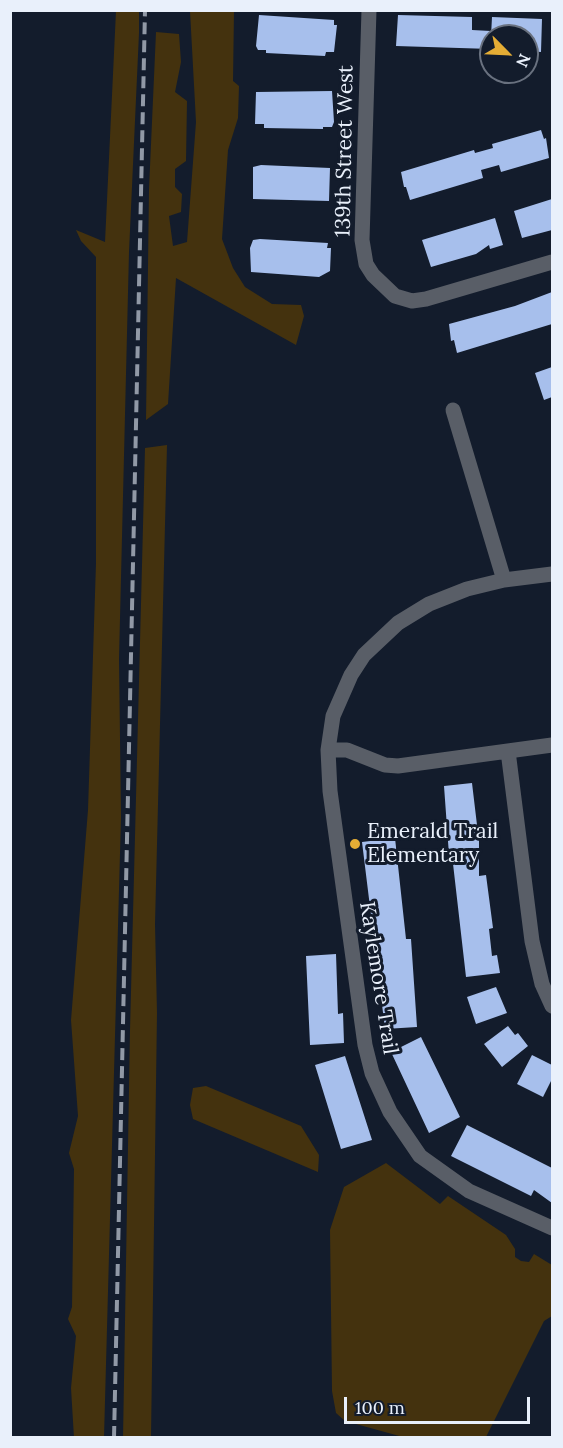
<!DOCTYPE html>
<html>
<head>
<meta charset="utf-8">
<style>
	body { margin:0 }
	#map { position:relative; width:563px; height:1448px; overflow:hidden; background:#131c2c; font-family:Lora,serif }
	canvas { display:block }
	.frame { position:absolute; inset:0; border:12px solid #e9f0fb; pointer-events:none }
	.north { position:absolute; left:479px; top:24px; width:60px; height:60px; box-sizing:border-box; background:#131c2c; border:2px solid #69717f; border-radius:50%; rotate:114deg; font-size:16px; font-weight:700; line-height:24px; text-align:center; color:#e9f0fb }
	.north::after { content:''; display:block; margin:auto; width:21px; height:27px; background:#e5ad35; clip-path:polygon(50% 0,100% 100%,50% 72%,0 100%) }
	.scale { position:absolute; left:344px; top:1397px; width:186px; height:27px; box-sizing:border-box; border:3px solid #e9f0fb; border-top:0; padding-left:8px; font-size:18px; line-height:21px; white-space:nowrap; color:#e9f0fb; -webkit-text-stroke:4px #131c2c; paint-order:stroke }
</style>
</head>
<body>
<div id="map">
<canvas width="563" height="1448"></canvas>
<div class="frame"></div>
<div class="north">N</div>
<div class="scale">100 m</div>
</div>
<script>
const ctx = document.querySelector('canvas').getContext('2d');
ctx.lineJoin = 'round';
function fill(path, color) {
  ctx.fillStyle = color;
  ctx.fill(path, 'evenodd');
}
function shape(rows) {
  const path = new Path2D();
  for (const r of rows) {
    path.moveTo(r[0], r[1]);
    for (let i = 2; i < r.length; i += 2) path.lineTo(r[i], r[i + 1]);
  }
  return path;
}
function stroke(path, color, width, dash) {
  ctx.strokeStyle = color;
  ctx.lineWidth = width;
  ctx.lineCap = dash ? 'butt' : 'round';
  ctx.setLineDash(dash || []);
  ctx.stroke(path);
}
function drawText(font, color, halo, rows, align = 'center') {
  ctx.font = font + ' Lora,serif';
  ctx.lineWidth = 6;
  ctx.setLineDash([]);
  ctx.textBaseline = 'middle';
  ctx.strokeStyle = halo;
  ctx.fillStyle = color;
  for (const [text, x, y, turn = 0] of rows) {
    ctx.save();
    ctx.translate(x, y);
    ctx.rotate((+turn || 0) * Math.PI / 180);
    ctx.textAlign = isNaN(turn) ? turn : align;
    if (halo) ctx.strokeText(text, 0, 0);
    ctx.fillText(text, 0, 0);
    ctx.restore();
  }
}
const green = shape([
	[116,11,139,11,139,33,129,252,119,659,121,817,104,1437,74,1438,71,1388,76,1336,68,1319,72,1307,74,1169,69,1153,78,1116,71,1020,88,810,96,563,96,257,81,241,76,230,105,242],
	[190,11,234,11,233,81,239,86,238,118,228,150,222,239,233,268,245,287,272,304,301,305,304,316,296,345,176,278,168,404,146,420,149,189,156,32,179,34,181,62,175,92,187,101,186,161,175,169,175,187,182,194,181,212,169,216,173,246,187,242,196,122],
	[167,445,155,924,157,1013,151,1437,123,1438,130,1030,145,448],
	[206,1086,301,1126,319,1155,318,1172,193,1119,190,1105,193,1088],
	[386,1163,440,1204,448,1196,506,1235,515,1249,515,1257,521,1261,529,1262,534,1254,552,1265,552,1316,544,1321,486,1437,403,1437,345,1421,336,1413,332,1391,330,1230,344,1187]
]);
const building = shape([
	[259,15,334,20,334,25,337,25,334,52,326,52,325,56,266,53,266,50,258,50,256,46],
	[398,15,472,17,472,30,491,31,491,49,396,46],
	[492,17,542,19,541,52,527,51,527,36,491,36],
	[332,91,334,122,332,127,323,127,323,129,264,128,264,124,255,124,256,92],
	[541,130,544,139,546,138,549,158,501,172,499,165,481,170,483,178,410,200,406,187,404,187,401,172,474,150,475,153,493,148,492,144],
	[261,165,330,168,329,201,253,199,253,167],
	[552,199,552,230,522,238,514,211],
	[495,218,503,245,490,249,489,245,476,254,431,267,422,240],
	[260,239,328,243,327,248,331,248,330,271,319,277,251,272,250,248,253,240],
	[552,292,552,324,457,353,454,340,451,341,449,324,515,306],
	[552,367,552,397,544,400,535,373],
	[472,783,477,825,479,825,479,876,486,875,493,928,489,929,492,956,497,955,500,973,466,977,452,855,449,855,444,786],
	[395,838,406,939,411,939,417,1027,385,1029,362,842],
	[336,954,338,1014,343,1013,344,1043,310,1045,306,956],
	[496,987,507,1013,476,1024,467,997],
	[508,1026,515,1035,518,1033,528,1046,502,1067,484,1044],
	[421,1037,460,1117,429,1133,391,1052],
	[532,1055,552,1065,552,1079,543,1097,517,1084],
	[345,1056,372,1140,341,1149,315,1065],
	[467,1125,552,1168,552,1203,534,1190,531,1196,451,1156]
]);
const street = shape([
	[369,10,362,240,366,264,373,275,395,296,412,301,426,299,552,262],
	[453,410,504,580],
	[552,574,504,580,467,589,429,604,398,623,364,655,351,675,333,716,328,750,330,791,365,1045,372,1073,390,1112,420,1156,469,1191,552,1228],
	[328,750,347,750,385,765,398,766,552,745],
	[508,751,532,941,542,984,552,1006]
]);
const rail = shape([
	[114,1438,145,10]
]);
const markers = [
	[355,844,6,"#e5ad35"]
];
const streetNames = [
	["139th Street West",345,151,-89],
	["Kaylemore Trail",378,978,81]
];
const poiNames = [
	["Emerald Trail",367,832],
	["Elementary",367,856]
];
fill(green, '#44320e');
fill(building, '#a7bfec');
stroke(street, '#595e67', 15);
stroke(rail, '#9199a6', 4, [12, 6]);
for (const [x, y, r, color] of markers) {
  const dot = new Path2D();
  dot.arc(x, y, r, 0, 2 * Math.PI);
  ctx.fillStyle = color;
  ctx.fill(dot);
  stroke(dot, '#131c2c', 2);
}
drawText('21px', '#e9f0fb', '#131c2c', streetNames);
drawText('21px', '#e9f0fb', '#131c2c', poiNames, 'left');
</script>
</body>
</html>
